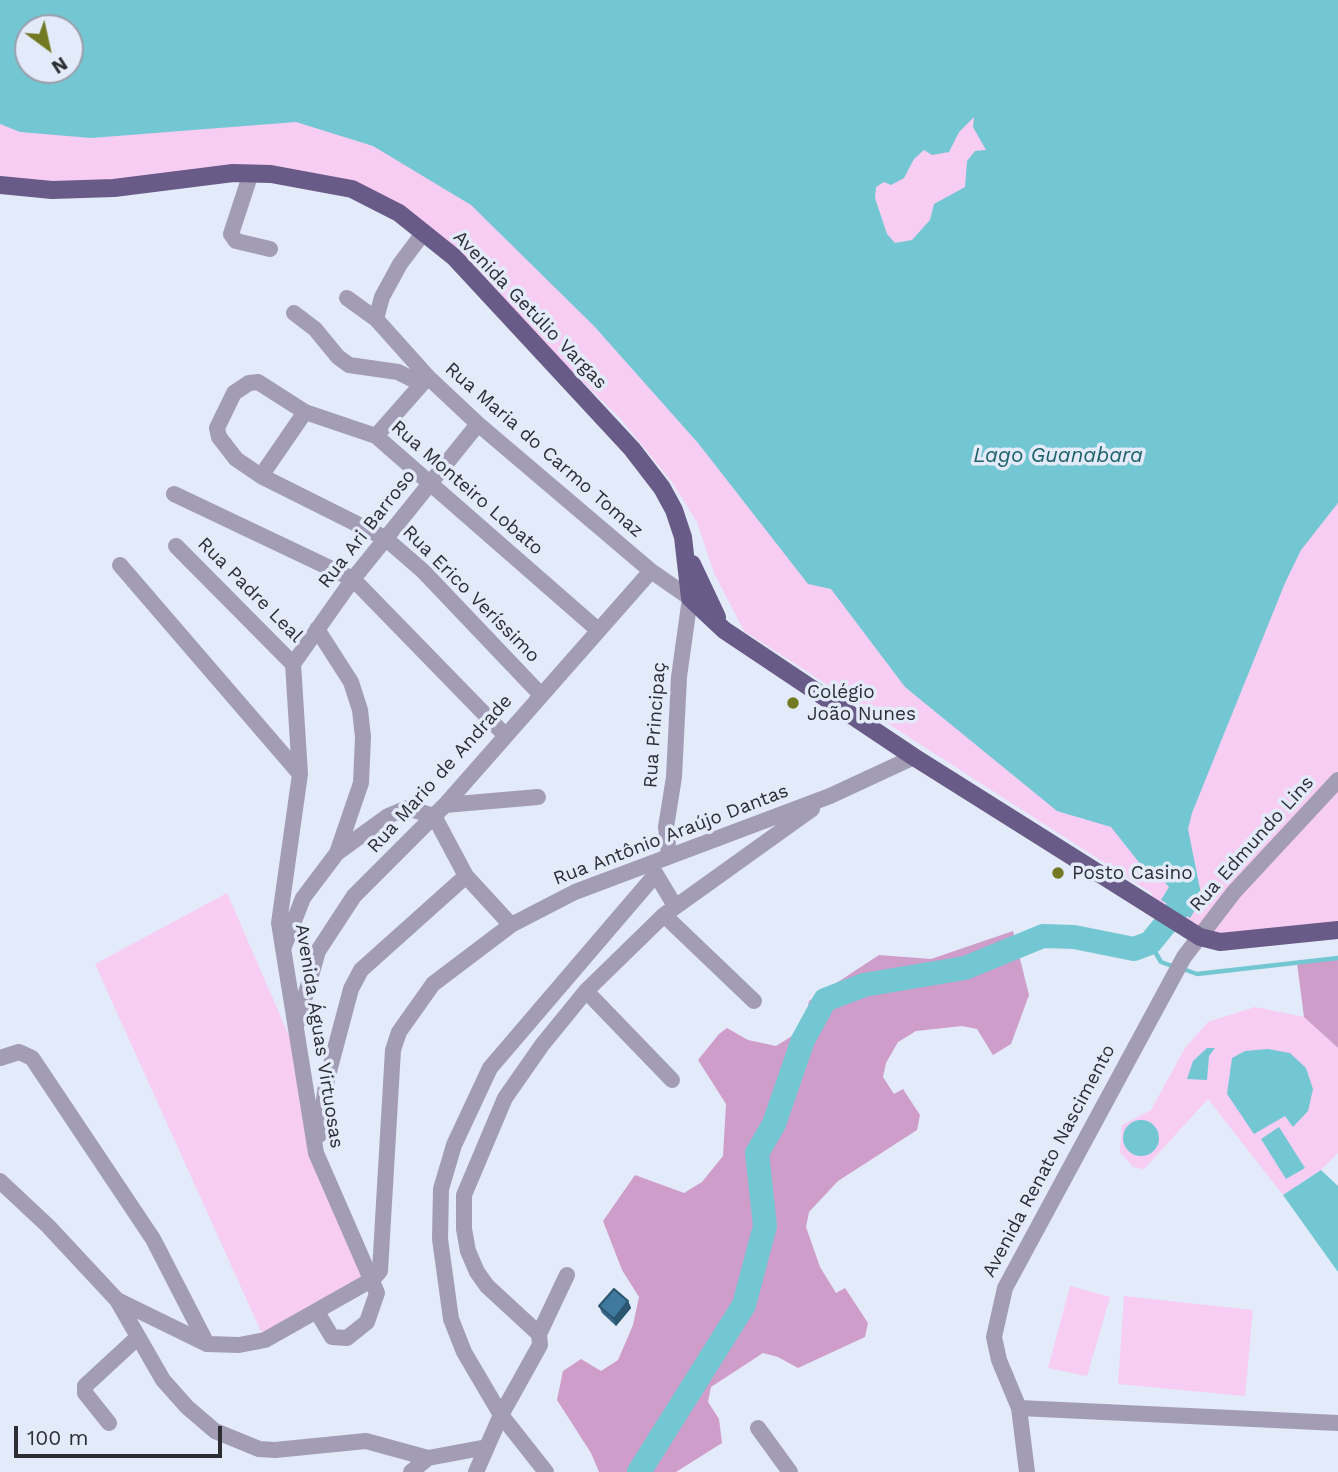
<!DOCTYPE html>
<html>
<head>
<meta charset="utf-8">
<style>
	body { margin:0 }
	#map { position:relative; width:1338px; height:1472px; overflow:hidden; background:#e3eafa; font-family:"Work Sans",sans-serif }
	canvas { display:block }
	.north { position:absolute; left:14px; top:14px; width:70px; height:70px; box-sizing:border-box; background:#e3eafa; border:2px solid #9a9fab; border-radius:50%; rotate:147deg; font-size:19px; font-weight:700; line-height:28px; text-align:center; color:#2c2e34 }
	.north::after { content:''; display:block; margin:auto; width:24px; height:32px; background:#737922; clip-path:polygon(50% 0,100% 100%,50% 72%,0 100%) }
	.scale { position:absolute; left:14px; top:1426px; width:208px; height:32px; box-sizing:border-box; border:4px solid #2c2e34; border-top:0; padding-left:9px; font-size:21px; line-height:24px; white-space:nowrap; color:#2c2e34; -webkit-text-stroke:5px #e3eafa; paint-order:stroke }
</style>
</head>
<body>
<div id="map">
<canvas width="1338" height="1472"></canvas>
<div class="north">N</div>
<div class="scale">100 m</div>
</div>
<script>
const ctx = document.querySelector('canvas').getContext('2d');
ctx.lineJoin = 'round';
function fill(path, color) {
  ctx.fillStyle = color;
  ctx.fill(path, 'evenodd');
}
function shape(rows) {
  const path = new Path2D();
  for (const r of rows) {
    if (r.length === 3) {
      path.moveTo(r[0] + r[2], r[1]);
      path.arc(r[0], r[1], r[2], 0, 2 * Math.PI);
      continue;
    }
    path.moveTo(r[0], r[1]);
    for (let i = 2; i < r.length; i += 2) path.lineTo(r[i], r[i + 1]);
  }
  return path;
}
function stroke(path, color, width, dash) {
  ctx.strokeStyle = color;
  ctx.lineWidth = width;
  ctx.lineCap = dash ? 'butt' : 'round';
  ctx.setLineDash(dash || []);
  ctx.stroke(path);
}
function drawText(font, color, halo, rows, align = 'center') {
  ctx.font = font + ' "Work Sans",sans-serif';
  ctx.lineWidth = 7;
  ctx.setLineDash([]);
  ctx.textBaseline = 'middle';
  ctx.strokeStyle = halo;
  ctx.fillStyle = color;
  for (const [text, x, y, turn = 0] of rows) {
    ctx.save();
    ctx.translate(x, y);
    ctx.rotate((+turn || 0) * Math.PI / 180);
    ctx.textAlign = isNaN(turn) ? turn : align;
    if (halo) ctx.strokeText(text, 0, 0);
    ctx.fillText(text, 0, 0);
    ctx.restore();
  }
}
const green = shape([
	[0,0,1338,0,1338,923,1198,936,1148,906,1153,894,744,631,714,573,697,522,672,482,620,418,454,257,352,189,271,174,114,188,0,185],
	[28,28,70,28,70,70,28,70],
	[227,893,293,1045,308,1148,370,1278,264,1338,95,964],
	[1255,1007,1304,1017,1338,1048,1338,1153,1321,1170,1283,1195,1208,1099,1144,1169,1133,1167,1120,1152,1122,1125,1151,1110,1185,1048,1208,1022],
	[1070,1286,1110,1297,1087,1376,1048,1368],
	[1124,1296,1253,1310,1245,1396,1118,1384]
]);
const forest = shape([
	[1013,931,1029,995,1011,1044,993,1055,977,1029,962,1026,916,1031,898,1042,886,1063,883,1077,894,1094,903,1089,920,1115,917,1130,838,1181,809,1212,806,1227,820,1267,836,1293,845,1288,868,1323,865,1337,798,1368,778,1357,763,1353,711,1387,708,1402,719,1419,722,1443,676,1472,599,1472,591,1453,557,1400,563,1371,581,1359,601,1371,618,1360,633,1325,639,1297,622,1270,603,1221,635,1175,684,1193,702,1182,723,1156,726,1104,698,1060,719,1034,727,1028,748,1040,776,1046,803,1029,809,1001,879,955,931,959],
	[1338,958,1338,1048,1304,1017,1297,963]
]);
const water = shape([
	[0,0,1338,0,1338,503,1301,550,1285,583,1192,813,1188,829,1202,899,1190,918,1161,900,1169,887,1162,879,1149,875,1111,827,1057,811,905,687,831,589,808,584,698,443,594,326,471,205,373,146,296,122,91,138,20,132,0,124],
	[28,28,70,28,70,70,28,70],
	[974,117,973,127,986,150,975,151,967,161,965,187,934,204,930,220,912,240,895,243,887,234,875,198,876,187,884,182,891,185,904,178,914,159,924,150,932,155,949,152,959,132],
	[1207,1048,1215,1048,1209,1056,1207,1080,1187,1079,1193,1061],
	[1268,1049,1290,1053,1306,1068,1313,1089,1308,1111,1293,1127,1285,1116,1254,1134,1227,1094,1232,1058,1245,1051],
	[1141,1138,18],
	[1279,1127,1305,1168,1286,1179,1261,1139],
	[1321,1170,1338,1186,1338,1272,1283,1195]
]);
const stream = shape([
	[1150,943,1161,962,1175,967],
	[1183,969,1197,974,1338,958]
]);
const river = shape([
	[639,1472,744,1305,765,1226,757,1153,774,1124,803,1040,825,1000,864,985,965,968,1043,936,1074,937,1134,949,1150,943,1177,910]
]);
const minor = shape([
	[251,173,231,234,236,241,270,249],
	[347,298,376,319,428,377,478,424,651,571,690,598,679,677,674,777,666,827,669,855],
	[294,313,315,329,338,357,349,365,398,372,422,384],
	[376,319,382,297,400,264,424,232],
	[376,436,428,377],
	[261,476,305,412],
	[174,494,353,579,505,735],
	[176,546,293,664],
	[120,565,300,774],
	[317,629,351,682,360,710,363,737,361,783,337,853],
	[293,664,300,774,279,923,316,1153,377,1293,367,1322,347,1338,332,1337,317,1312],
	[293,664,353,579,478,424],
	[541,695,423,571,385,538,261,476,236,459,219,437,217,428,234,393,249,383,258,382,305,412,376,436,598,630],
	[445,805,538,797],
	[651,866,675,906],
	[664,915,754,1001],
	[283,949,303,898,337,853,388,816,407,808,434,816,466,876,511,925],
	[586,991,672,1080],
	[298,1021,318,951,354,896,445,805,651,571],
	[0,1058,19,1052,32,1058,153,1239,207,1344,117,1300],
	[319,1135,327,1079,351,989,361,970,466,876],
	[0,1181,48,1226,117,1300,163,1380,187,1407,215,1431,259,1449,275,1450,366,1441,428,1458,487,1447],
	[539,1334,567,1275],
	[207,1344,239,1345,265,1340,373,1279,380,1271,393,1050,399,1032,433,984,511,925,575,892,830,796,914,757],
	[1019,1408,1338,1423],
	[109,1423,85,1393,85,1386,137,1338],
	[758,1428,790,1472],
	[411,1472,428,1458],
	[476,1472,501,1415,540,1345,539,1334,487,1286,477,1272,468,1251,464,1229,464,1195,505,1098,542,1045,586,991,664,915,812,809],
	[546,1472,501,1415,464,1352,451,1319,440,1239,441,1189,454,1145,490,1068,656,874],
	[1027,1472,1019,1408,999,1360,994,1337,1005,1288,1184,957,1234,892,1338,780]
]);
const major = shape([
	[0,185,52,190,114,188,233,173,271,174,352,189,399,213,454,257,632,449,662,488,674,510,683,537,690,598,724,630,914,757,1200,937,1220,942,1338,930],
	[692,564,717,617]
]);
const wall = shape([
	[628,1301,631,1308,616,1326,602,1313,599,1306]
]);
const shadedWall = shape([
	[628,1301,631,1308,616,1326,614,1319]
]);
const building = shape([
	[614,1289,628,1301,614,1319,599,1306,614,1289]
]);
const markers = [
	[793,703,7,"#737922"],
	[1058,873,7,"#737922"]
];
const streetNames = [
	["Avenida Getúlio Vargas",530,310,46],
	["Rua Maria do Carmo Tomaz",544,450,41],
	["Rua Monteiro Lobato",467,488,41],
	["Rua Ari Barroso",367,529,-52],
	["Rua Padre Leal",250,590,45],
	["Rua Erico Veríssimo",471,594,45],
	["Rua Principaç",655,725,-86],
	["Rua Mario de Andrade",440,774,-48],
	["Rua Antônio Araújo Dantas",671,835,-21],
	["Rua Edmundo Lins",1252,844,-48],
	["Avenida Águas Virtuosas",319,1036,81],
	["Avenida Renato Nascimento",1049,1161,-62]
];
const poiNames = [
	["Colégio",807,692],
	["João Nunes",807,714],
	["Posto Casino",1072,873]
];
const waterNames = [
	["Lago Guanabara",1058,456]
];
fill(green, '#f7cdf3');
fill(forest, '#cf9dca');
fill(water, '#73c7d2');
stroke(stream, '#73c7d2', 4.5);
stroke(river, '#73c7d2', 24);
stroke(minor, '#a39cb5', 16);
stroke(major, '#695b87', 18);
fill(wall, '#366988');
fill(shadedWall, '#2c556f');
fill(building, '#3f7a9e');
stroke(building, '#2c556f', 2);
for (const [x, y, r, color] of markers) {
  const dot = new Path2D();
  dot.arc(x, y, r, 0, 2 * Math.PI);
  ctx.fillStyle = color;
  ctx.fill(dot);
  stroke(dot, '#e3eafa', 2.5);
}
drawText('19px', '#2c2e34', '#e3eafa', streetNames);
drawText('19px', '#2c2e34', '#e3eafa', poiNames, 'left');
drawText('italic 21px', '#1d626a', '#e3eafa', waterNames);
</script>
</body>
</html>
